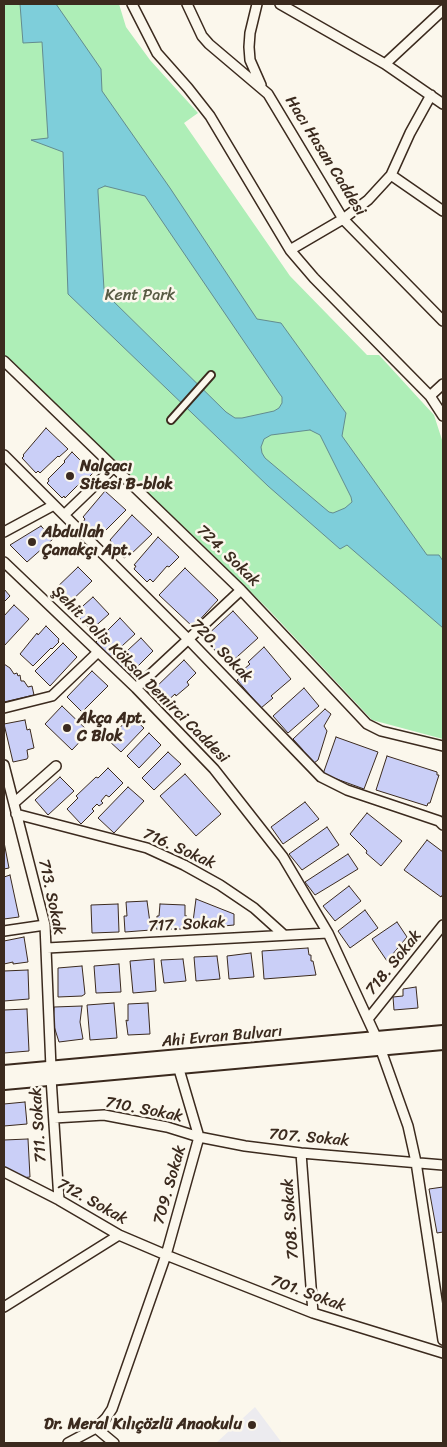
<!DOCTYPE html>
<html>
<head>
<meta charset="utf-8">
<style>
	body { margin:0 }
	#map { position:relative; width:447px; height:1447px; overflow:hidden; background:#fbf7ec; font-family:Sriracha,sans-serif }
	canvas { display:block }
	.frame { position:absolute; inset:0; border:5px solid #3b2a1e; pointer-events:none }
</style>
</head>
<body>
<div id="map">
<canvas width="447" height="1447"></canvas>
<div class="frame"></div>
</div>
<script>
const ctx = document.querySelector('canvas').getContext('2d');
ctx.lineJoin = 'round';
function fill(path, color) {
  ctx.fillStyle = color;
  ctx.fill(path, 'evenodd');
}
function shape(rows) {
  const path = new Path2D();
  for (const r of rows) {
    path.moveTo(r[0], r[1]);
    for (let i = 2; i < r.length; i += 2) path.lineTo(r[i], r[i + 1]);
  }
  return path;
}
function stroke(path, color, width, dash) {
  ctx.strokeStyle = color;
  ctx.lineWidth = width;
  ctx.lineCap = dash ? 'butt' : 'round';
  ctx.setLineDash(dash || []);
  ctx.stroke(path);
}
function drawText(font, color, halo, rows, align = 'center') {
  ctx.font = font + ' Sriracha,sans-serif';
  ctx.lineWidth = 5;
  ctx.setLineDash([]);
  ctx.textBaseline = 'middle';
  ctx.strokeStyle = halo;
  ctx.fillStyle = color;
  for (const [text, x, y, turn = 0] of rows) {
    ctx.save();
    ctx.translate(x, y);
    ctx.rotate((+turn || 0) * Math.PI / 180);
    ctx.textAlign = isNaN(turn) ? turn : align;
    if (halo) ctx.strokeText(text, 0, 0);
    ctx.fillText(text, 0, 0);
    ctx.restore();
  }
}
const built = shape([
	[255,1407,282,1443,216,1443]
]);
const green = shape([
	[4,4,119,4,126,27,150,60,198,113,184,123,290,276,367,355,379,355,434,415,443,443,443,739,372,720,269,610,204,546,4,356]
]);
const water = shape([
	[20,4,56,4,101,69,102,91,170,188,257,319,281,323,346,413,342,436,427,555,439,555,443,561,443,628,347,545,340,549,268,486,68,294,63,152,31,140,48,138,42,42,23,43,20,4],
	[105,186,145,196,279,393,282,397,282,403,279,408,274,411,242,418,235,418,226,412,110,298,104,289,98,192,98,189,105,186],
	[310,430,320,435,351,497,352,502,345,508,333,513,329,512,265,458,262,453,261,447,264,439,271,435,310,430]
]);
const building = shape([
	[46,428,68,449,59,457,58,456,40,473,38,471,36,473,22,458,24,456,23,455,46,428],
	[72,452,93,473,84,482,82,481,65,498,64,496,62,498,47,483,49,481,48,479,65,462,64,461,72,452],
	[105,491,126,510,102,534,100,532,97,535,83,522,85,519,83,517,105,491],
	[132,515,152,534,128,557,127,556,124,558,110,545,112,543,110,540,132,515],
	[41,526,53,539,27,562,10,545,41,526],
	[158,537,179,557,169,567,167,566,153,582,150,579,147,582,134,569,136,566,134,565,158,537],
	[78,567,92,581,66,606,52,592,78,567],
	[185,568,218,600,193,627,159,595,185,568],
	[4,589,10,596,4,602,4,589],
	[93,597,109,614,91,630,75,613,93,597],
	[14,605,29,619,4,646,4,616,14,605],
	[233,611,258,638,228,665,204,638,233,611],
	[120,618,135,634,110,657,96,642,120,618],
	[46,626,59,639,58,641,59,642,52,649,51,648,33,666,20,654,37,633,38,635,46,626],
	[141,638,153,651,128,676,115,662,141,638],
	[63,643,77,657,50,686,35,671,63,643],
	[264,647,291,679,271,696,273,698,261,708,237,680,245,673,243,670,250,664,248,662,264,647],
	[184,660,196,673,187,682,189,685,176,696,175,694,165,703,153,690,184,660],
	[4,664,10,668,14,674,17,673,18,676,20,675,21,681,24,681,28,687,32,686,34,695,4,702,4,664],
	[92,671,108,686,82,712,67,697,92,671],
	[304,688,319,706,288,733,273,716,304,688],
	[62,706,89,732,72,750,45,724,62,706],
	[325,709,331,714,324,726,327,731,318,760,314,763,302,752,303,750,293,739,325,709],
	[131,716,144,728,121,752,108,740,131,716],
	[25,720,27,730,30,729,34,748,27,750,28,757,27,759,13,762,4,724,25,720],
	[149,733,161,745,139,768,127,756,149,733],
	[336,737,378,752,364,789,323,774,336,737],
	[168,752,181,764,154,790,142,778,168,752],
	[387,756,437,772,437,775,439,775,430,803,428,803,427,806,376,790,387,756],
	[108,768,123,783,109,797,106,795,101,801,103,803,99,806,97,804,92,809,94,811,81,824,67,809,78,798,76,796,96,777,98,778,108,768],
	[185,774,221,814,196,836,160,796,185,774],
	[60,777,74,791,48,815,35,800,60,777],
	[128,787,144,801,114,833,98,818,128,787],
	[305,802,319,819,283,844,271,827,305,802],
	[367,813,402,841,381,866,366,853,367,851,350,834,367,813],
	[327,827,339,845,302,870,289,854,327,827],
	[427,840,443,852,443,894,441,897,404,870,427,840],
	[4,842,9,868,4,869,4,842],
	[348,854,358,869,315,895,305,882,348,854],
	[10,875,19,917,4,919,4,877,10,875],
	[349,886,361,901,335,921,323,906,349,886],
	[196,899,234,914,234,925,192,929,196,899],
	[147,901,151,930,125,932,124,916,127,916,126,902,147,901],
	[118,904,119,932,92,933,91,905,118,904],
	[160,904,185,905,185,916,187,916,186,929,156,929,157,916,159,916,160,904],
	[365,910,378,928,350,948,338,931,365,910],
	[397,922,407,937,387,961,372,939,397,922],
	[24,937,28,962,13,964,13,962,4,964,4,941,24,937],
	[308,948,309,955,311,955,311,961,313,961,316,975,264,979,262,951,308,948],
	[251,953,254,977,229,979,227,956,251,953],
	[217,956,220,979,196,981,194,957,217,956],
	[154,959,156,991,133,993,130,961,154,959],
	[183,959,186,981,164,983,161,960,183,959],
	[119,964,121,992,96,993,94,966,119,964],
	[82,966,85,994,82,996,58,997,58,968,82,966],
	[28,970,29,999,4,1001,4,971,28,970],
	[416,987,418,1008,394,1010,393,997,403,996,403,989,416,987],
	[114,1003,117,1038,90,1040,87,1005,114,1003],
	[148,1003,150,1034,128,1035,126,1020,128,1021,128,1004,148,1003],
	[82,1006,80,1022,83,1039,59,1042,53,1023,54,1007,82,1006],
	[27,1009,29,1051,4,1053,4,1010,27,1009],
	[25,1102,27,1124,4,1126,4,1104,25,1102],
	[28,1139,30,1177,21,1178,4,1168,4,1140,28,1139],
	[443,1187,443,1232,437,1233,429,1189,443,1187]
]);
const pedestrian = shape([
	[171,420,211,375]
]);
const minor = shape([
	[132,4,157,53,188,88,210,116,290,250,314,278,430,396,443,416],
	[187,4,202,36,209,44,268,94,343,219,443,321],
	[257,4,250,33,249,47,250,60,261,85],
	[280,4,385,64,443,104],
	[385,64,443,10],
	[391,175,443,211],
	[290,250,343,219,368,200,391,175,410,133,431,95],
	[4,361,241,590,367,724,381,731,443,746],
	[430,396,443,384],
	[4,455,188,639,321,777,347,790,439,821,443,825],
	[64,515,114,467],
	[4,532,54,505],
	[4,562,136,688,214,769,283,857,328,933,377,1039,408,1126,416,1162,443,1340],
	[136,688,241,590],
	[4,708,52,696,98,652],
	[4,765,45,925,51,1068],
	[14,803,56,766],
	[16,814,147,848,184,865,220,885,254,908,284,935],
	[4,931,45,925],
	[47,948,328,933],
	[368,1019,443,925],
	[51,1078,59,1200],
	[54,1118,104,1115,167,1127,199,1137,245,1146,301,1153,443,1165],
	[301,1153,313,1313],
	[4,1172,59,1200,119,1235,166,1255,313,1313,443,1353],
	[4,1307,119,1235],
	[96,1428,114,1443],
	[68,1443,96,1428,106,1418,112,1409,166,1255,199,1137,178,1066]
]);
const secondary = shape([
	[4,1072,443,1032],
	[4,1083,443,1043]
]);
const markers = [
	[70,476,5,"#3b2a1e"],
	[32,542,5,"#3b2a1e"],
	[67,728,5,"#3b2a1e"],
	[252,1425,5,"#3b2a1e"]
];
const streetNames = [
	["Hacı Hasan Caddesi",325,156,58],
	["724. Sokak",228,556,44],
	["720. Sokak",221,651,46],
	["Şehit Polis Köksal Demirci Caddesi",140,675,45],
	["716. Sokak",179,849,24],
	["713. Sokak",51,897,78],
	["717. Sokak",187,925,-3],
	["718. Sokak",394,963,-51],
	["Ahi Evran Bulvarı",222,1037,-5],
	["710. Sokak",144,1110,11],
	["711. Sokak",39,1125,-94],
	["707. Sokak",309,1138,5],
	["709. Sokak",170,1185,-74],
	["712. Sokak",92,1202,29],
	["708. Sokak",291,1219,-94],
	["701. Sokak",308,1294,20]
];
const parkNames = [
	["Kent Park",140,296]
];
const poiNames = [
	["Nalçacı",80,467],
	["Sitesi B-blok",80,485],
	["Abdullah",42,533],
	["Çanakçı Apt.",42,551],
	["Akça Apt.",77,719],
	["C Blok",77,737],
	["Dr. Meral Kılıçözlü Anaokulu",242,1425,"right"]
];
fill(built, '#ecebef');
fill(green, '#aeeeb7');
fill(water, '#7eceda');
stroke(water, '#638c8f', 1);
fill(building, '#cacff7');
stroke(building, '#3b2a1e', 1);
stroke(pedestrian, '#3b2a1e', 10);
stroke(minor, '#3b2a1e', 12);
stroke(secondary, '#3b2a1e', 16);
stroke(pedestrian, '#fbf7ec', 6);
stroke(minor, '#fbf7ec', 9);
stroke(secondary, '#fbf7ec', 12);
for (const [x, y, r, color] of markers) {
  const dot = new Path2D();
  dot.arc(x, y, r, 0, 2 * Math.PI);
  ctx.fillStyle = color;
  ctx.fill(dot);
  stroke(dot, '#fbf7ec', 2);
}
drawText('16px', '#3b2a1e', '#fbf7ec', streetNames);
drawText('16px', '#585b44', '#fbf7ec', parkNames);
drawText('bold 16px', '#3b2a1e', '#fbf7ec', poiNames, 'left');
</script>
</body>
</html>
